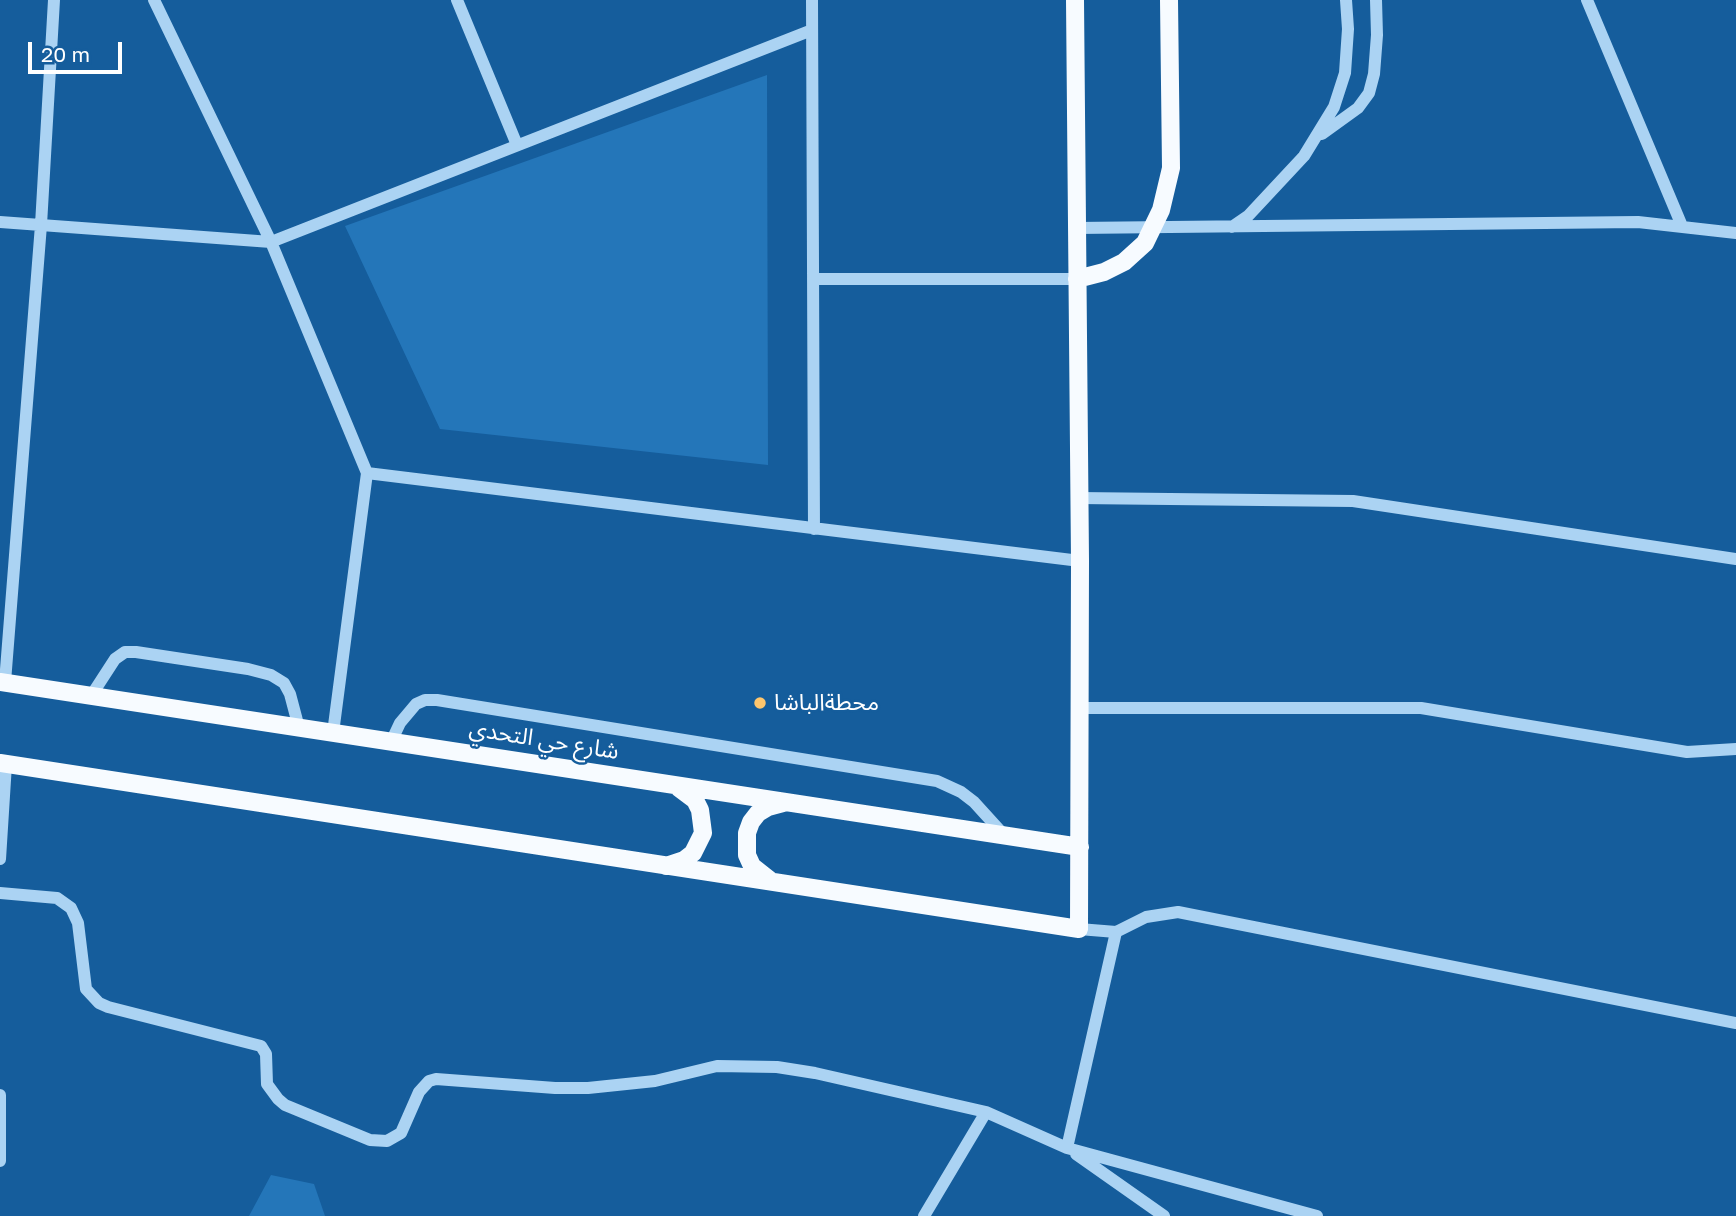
<!DOCTYPE html>
<html>
<head>
<meta charset="utf-8">
<style>
	body { margin:0 }
	#map { position:relative; width:1736px; height:1216px; overflow:hidden; background:#155d9c; font-family:"Golos Text",sans-serif }
	canvas { display:block }
	.scale { position:absolute; left:28px; top:42px; width:94px; height:32px; box-sizing:border-box; border:4px solid #fff; border-top:0; padding-left:9px; font-size:21px; line-height:24px; white-space:nowrap; color:#fff; -webkit-text-stroke:5px #155d9c; paint-order:stroke }
</style>
</head>
<body>
<div id="map">
<canvas width="1736" height="1216"></canvas>
<div class="scale">20 m</div>
</div>
<script>
const ctx = document.querySelector('canvas').getContext('2d');
ctx.lineJoin = 'round';
function fill(path, color) {
  ctx.fillStyle = color;
  ctx.fill(path, 'evenodd');
}
function shape(rows) {
  const path = new Path2D();
  for (const r of rows) {
    path.moveTo(r[0], r[1]);
    for (let i = 2; i < r.length; i += 2) path.lineTo(r[i], r[i + 1]);
  }
  return path;
}
function stroke(path, color, width, dash) {
  ctx.strokeStyle = color;
  ctx.lineWidth = width;
  ctx.lineCap = dash ? 'butt' : 'round';
  ctx.setLineDash(dash || []);
  ctx.stroke(path);
}
function drawText(font, color, halo, rows, align = 'center') {
  ctx.font = font + ' "Golos Text","Noto Sans Arabic",sans-serif';
  ctx.lineWidth = 5;
  ctx.setLineDash([]);
  ctx.textBaseline = 'middle';
  ctx.strokeStyle = halo;
  ctx.fillStyle = color;
  for (const [text, x, y, turn = 0] of rows) {
    ctx.save();
    ctx.translate(x, y);
    ctx.rotate((+turn || 0) * Math.PI / 180);
    ctx.textAlign = isNaN(turn) ? turn : align;
    if (halo) ctx.strokeText(text, 0, 0);
    ctx.fillText(text, 0, 0);
    ctx.restore();
  }
}
const green = shape([
	[767,75,768,465,440,429,345,226],
	[271,1175,314,1184,325,1216,249,1216]
]);
const minor = shape([
	[154,0,271,242,367,473,333,733],
	[457,0,517,145],
	[812,0,814,529],
	[1587,0,1682,226],
	[1322,134,1358,108,1369,93,1374,74,1377,35,1376,0],
	[0,222,271,242,812,30],
	[1232,227,1248,216,1304,156,1334,107,1345,73,1348,29,1346,0],
	[1076,228,1638,222,1736,233],
	[813,279,1077,279],
	[367,473,1080,561],
	[1078,498,1353,501,1736,559],
	[5,682,41,225,54,0],
	[91,696,115,659,125,652,136,652,248,669,271,675,284,683,290,694,299,728],
	[1079,708,1421,708,1687,752,1736,749],
	[391,742,400,723,416,704,425,700,437,700,937,781,961,792,974,802,1004,835],
	[0,859,6,764],
	[0,893,57,898,71,908,78,923,86,989,99,1003,108,1007,261,1046,266,1054,267,1084,278,1099,285,1105,370,1140,387,1141,401,1133,419,1092,429,1081,436,1079,555,1088,588,1088,655,1081,717,1066,777,1067,815,1073,986,1112,1067,1148,1317,1216],
	[1079,929,1116,932,1146,917,1178,912,1736,1023],
	[0,1095,0,1161],
	[1067,1148,1116,932],
	[1076,1154,1164,1216],
	[924,1216,986,1112]
]);
const major = shape([
	[1077,279,1104,272,1124,262,1145,243,1161,210,1171,168,1169,0],
	[0,682,1080,847],
	[0,763,1079,929,1080,561,1075,0],
	[666,866,684,860,693,853,703,833,700,810,695,800,679,788],
	[771,881,752,866,747,855,747,833,751,822,758,813,768,807,783,803]
]);
const markers = [
	[760,703,7,"#ffc66d"]
];
const poiNames = [
	["محطةالباشا",774,703]
];
const streetNames = [
	["شارع حي التحدي",544,740,9]
];
fill(green, '#2476b9');
stroke(minor, '#abd3f3', 12);
stroke(major, '#f7fbff', 18);
for (const [x, y, r, color] of markers) {
  const dot = new Path2D();
  dot.arc(x, y, r, 0, 2 * Math.PI);
  ctx.fillStyle = color;
  ctx.fill(dot);
  stroke(dot, '#155d9c', 2.5);
}
drawText('23px', '#fff', '#155d9c', poiNames, 'left');
drawText('23px', '#fff', '#155d9c', streetNames);
</script>
</body>
</html>
